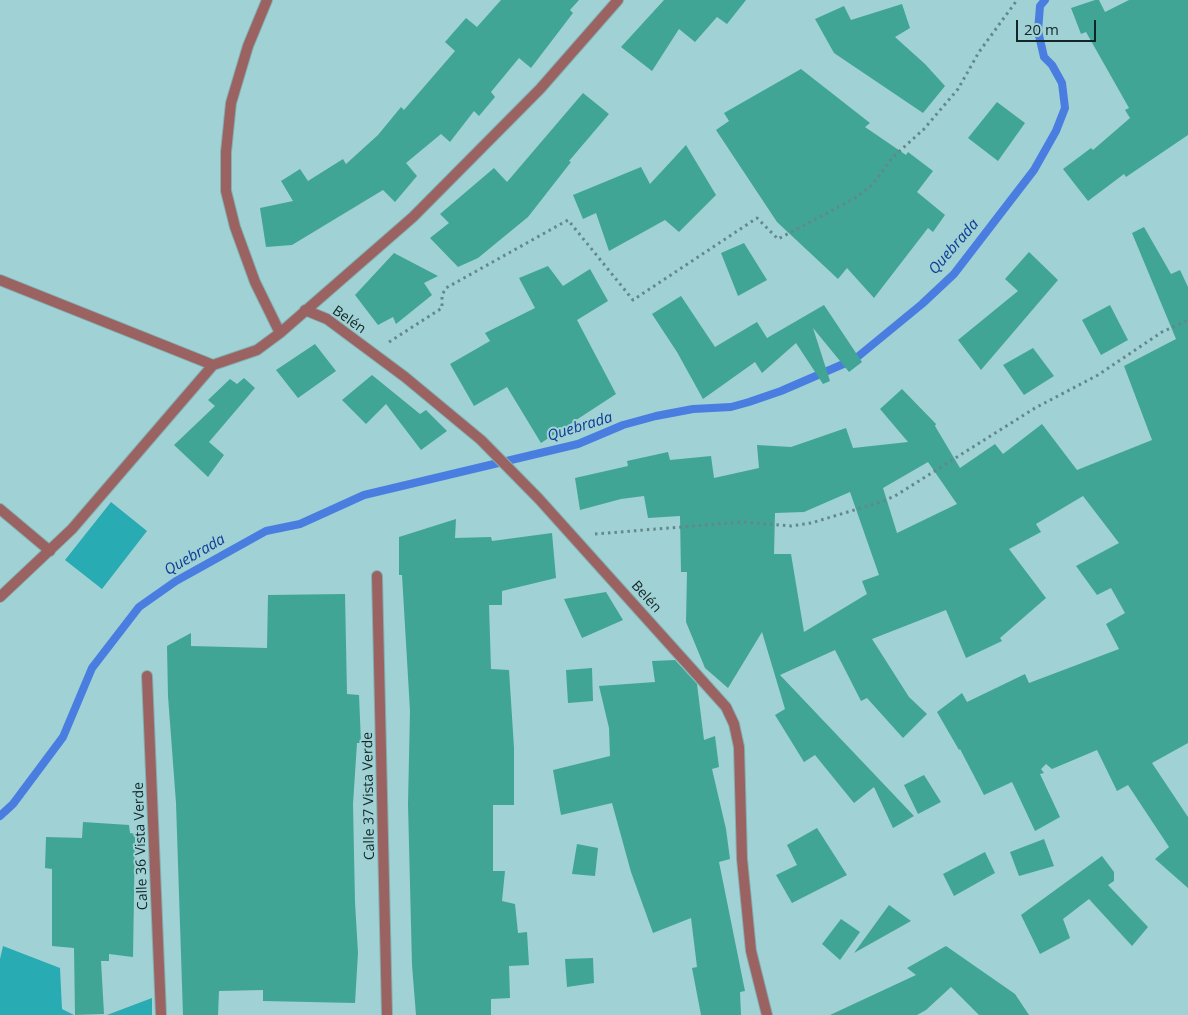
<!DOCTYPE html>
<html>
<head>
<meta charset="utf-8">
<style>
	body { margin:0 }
	#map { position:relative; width:1188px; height:1015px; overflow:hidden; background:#a0d1d4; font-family:"Open Sans",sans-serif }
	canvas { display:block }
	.scale { position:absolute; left:1016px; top:20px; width:80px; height:22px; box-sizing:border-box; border:2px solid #122627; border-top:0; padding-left:6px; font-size:15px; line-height:18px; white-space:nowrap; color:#122627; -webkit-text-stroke:4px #a0d1d4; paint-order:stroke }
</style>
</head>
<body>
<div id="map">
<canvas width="1188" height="1015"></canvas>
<div class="scale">20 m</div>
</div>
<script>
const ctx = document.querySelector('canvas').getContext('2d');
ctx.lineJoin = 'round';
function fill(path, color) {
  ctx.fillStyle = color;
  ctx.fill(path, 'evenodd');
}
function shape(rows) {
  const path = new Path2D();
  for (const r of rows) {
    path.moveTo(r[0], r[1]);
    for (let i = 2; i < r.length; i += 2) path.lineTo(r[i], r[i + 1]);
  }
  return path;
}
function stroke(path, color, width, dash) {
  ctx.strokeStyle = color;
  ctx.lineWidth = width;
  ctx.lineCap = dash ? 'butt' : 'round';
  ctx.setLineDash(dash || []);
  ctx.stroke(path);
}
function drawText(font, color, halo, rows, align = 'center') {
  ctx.font = font + ' "Open Sans",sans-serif';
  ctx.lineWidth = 4;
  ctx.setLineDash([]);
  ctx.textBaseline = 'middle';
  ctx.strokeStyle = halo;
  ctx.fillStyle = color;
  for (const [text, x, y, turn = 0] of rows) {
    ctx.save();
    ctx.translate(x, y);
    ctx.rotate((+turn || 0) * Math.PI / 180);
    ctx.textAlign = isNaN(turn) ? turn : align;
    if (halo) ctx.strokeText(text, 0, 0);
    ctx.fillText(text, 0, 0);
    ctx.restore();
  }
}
const green = shape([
	[111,502,147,531,102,589,65,560],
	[3,946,60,968,62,1009,74,1015,0,1015,0,959],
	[152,998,152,1015,107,1015]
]);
const stream = shape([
	[0,816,13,804,63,737,92,668,139,607,176,581,266,531,300,524,364,495,578,444,623,425,656,416,693,409,731,407,749,402,781,391,855,359,922,304,954,274,1034,170,1056,131,1065,108,1062,83,1052,65,1044,57,1038,31,1040,6,1045,0]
]);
const building = shape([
	[501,0,579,0,570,10,573,13,531,68,519,58,491,92,495,97,479,116,474,111,450,142,441,134,406,163,417,176,395,202,383,190,292,245,266,247,260,208,293,201,281,181,300,169,308,181,343,159,346,164,378,135,401,107,404,110,455,51,445,42,466,18,477,27],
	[664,0,746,0,727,24,717,17,695,42,679,29,652,71,621,47],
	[1095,0,1099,0,1105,12,1129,0,1188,0,1188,135,1126,177,1124,174,1088,201,1063,169,1091,148,1093,150,1130,118,1125,110,1129,108,1086,32,1081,34,1071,8],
	[902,4,910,28,895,37,925,64,945,86,923,113,834,53,815,19,844,6,851,20],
	[801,69,870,123,865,127,906,155,908,152,933,171,917,192,945,215,933,232,928,228,874,298,847,268,838,279,777,222,716,130,729,121,724,113],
	[583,93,609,114,569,161,571,162,528,217,478,258,458,267,430,238,449,223,440,214,494,168,507,182],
	[997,102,1025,123,998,161,968,138],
	[686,145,716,195,679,232,665,220,609,251,596,213,583,219,573,195,641,167,650,184],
	[1144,227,1171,274,1180,270,1188,287,1188,743,1152,763,1188,817,1188,888,1155,859,1169,847,1128,785,1117,791,1097,750,1052,769,1046,764,1041,769,1044,773,1040,774,1060,817,1035,831,1012,782,984,795,960,749,959,750,937,712,962,693,967,702,1025,674,1029,683,1119,649,1106,624,1125,613,1111,588,1097,595,1076,566,1119,543,1083,496,1036,524,1041,532,1009,549,1046,598,1000,638,1002,641,966,658,946,610,872,639,909,697,927,714,903,738,867,698,861,701,835,650,780,675,914,816,893,828,874,787,854,803,815,755,804,762,775,715,785,709,762,632,728,688,705,668,686,622,687,572,681,572,680,516,648,518,644,496,621,499,580,510,575,478,628,466,627,461,668,452,670,460,711,456,714,478,759,468,757,445,791,447,846,428,853,448,908,442,880,409,902,389,936,424,935,426,960,468,995,444,1003,454,1042,424,1077,470,1152,440,1124,366,1176,339,1132,233],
	[928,462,957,504,897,533,883,488],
	[850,492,879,575,862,581,867,594,804,632,791,554,774,554,775,513,804,512],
	[744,243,767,280,738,296,721,253],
	[1029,252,1058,280,981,370,958,340,1018,291,1005,279],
	[394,253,438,276,424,283,432,295,396,324,393,317,378,325,355,295],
	[548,266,563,286,590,269,608,301,577,320,616,394,541,443,507,387,474,406,450,364,490,341,485,333,535,308,519,278],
	[681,296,715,347,757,322,767,338,824,305,862,362,849,372,813,328,830,381,823,384,796,343,762,373,755,362,703,399,677,352,652,314],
	[1110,305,1128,340,1101,355,1082,320],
	[315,344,336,371,298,398,276,370],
	[1033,348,1054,376,1024,395,1003,365],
	[372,375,420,414,426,410,447,431,421,450,386,404,366,424,342,400],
	[244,378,255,388,209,442,224,455,208,477,174,445,215,406,208,400,230,379,237,384],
	[456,519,455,538,491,537,492,541,552,533,556,578,502,591,502,605,489,605,491,669,509,670,514,748,514,805,493,805,493,871,505,871,502,901,515,904,518,933,527,932,529,965,509,966,510,998,491,999,491,1015,416,1015,412,965,408,804,410,711,402,575,399,575,399,537],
	[606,592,623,620,582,638,564,599],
	[345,594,347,694,359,695,361,743,357,743,353,804,355,902,358,953,355,1003,263,1001,263,990,219,991,218,1015,183,1015,176,803,168,696,167,646,191,633,191,646,267,648,268,595],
	[675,660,697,684,704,740,715,736,719,767,712,769,726,829,730,859,719,862,745,991,740,992,741,1015,701,1015,692,968,697,967,691,918,653,933,631,872,612,803,561,815,553,770,610,756,609,728,599,686,655,682,652,661],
	[592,668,593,701,568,703,566,670],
	[924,775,941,802,918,814,904,785],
	[83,822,129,825,130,833,135,834,133,957,109,954,109,961,101,961,104,1014,75,1015,74,948,52,946,52,869,45,868,46,837,82,838],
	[817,828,847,875,792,903,776,875,797,865,787,845],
	[1044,839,1054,866,1019,876,1010,852],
	[577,844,598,848,595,876,572,874],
	[985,852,995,873,954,896,943,874],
	[1102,856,1114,872,1114,881,1108,885,1148,927,1132,946,1089,899,1063,919,1070,938,1040,954,1021,915],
	[889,905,911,921,854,953],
	[841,919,860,932,840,960,822,944],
	[946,946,1015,994,1029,1015,979,1015,951,987,926,1010,917,1015,830,1015,916,975,907,968],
	[593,958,594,983,567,987,565,959]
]);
const path = shape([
	[389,342,442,308,442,295,446,288,568,220,633,300,757,218,778,239,797,229,855,198,872,185,893,157,924,129,958,89,979,52,1017,0],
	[595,534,743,522,791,526,811,523,881,502,895,496,1035,408,1098,375,1162,332,1188,320]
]);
const service = shape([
	[305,310,327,319,405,377,481,440,539,499,726,707,734,724,739,747,742,859,751,951,767,1015],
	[0,509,50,551]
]);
const minor = shape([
	[267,0,248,46,231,103,226,152,226,191,235,227,255,282,280,333],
	[0,280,213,365],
	[377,576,387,1015],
	[0,597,72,529,213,365,257,350,280,333,413,217,540,89,618,0],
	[147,676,161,1015]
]);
const streetNames = [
	["Belén",349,320,35],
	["Belén",646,597,48],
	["Calle 37 Vista Verde",369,796,-91],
	["Calle 36 Vista Verde",141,846,-92]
];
const waterNames = [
	["Quebrada",954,247,-49],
	["Quebrada",580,427,-17],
	["Quebrada",195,555,-30]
];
fill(green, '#29abb3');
stroke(stream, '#497ee0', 8);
fill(building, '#40a595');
stroke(service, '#84afb1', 12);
stroke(minor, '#84afb1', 12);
stroke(path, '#63888a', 3, [2.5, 4]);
stroke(service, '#9a6361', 10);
stroke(minor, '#9a6361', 10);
drawText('14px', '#122627', '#a0d1d4', streetNames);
drawText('italic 15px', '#0e3c94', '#a0d1d4', waterNames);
</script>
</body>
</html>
